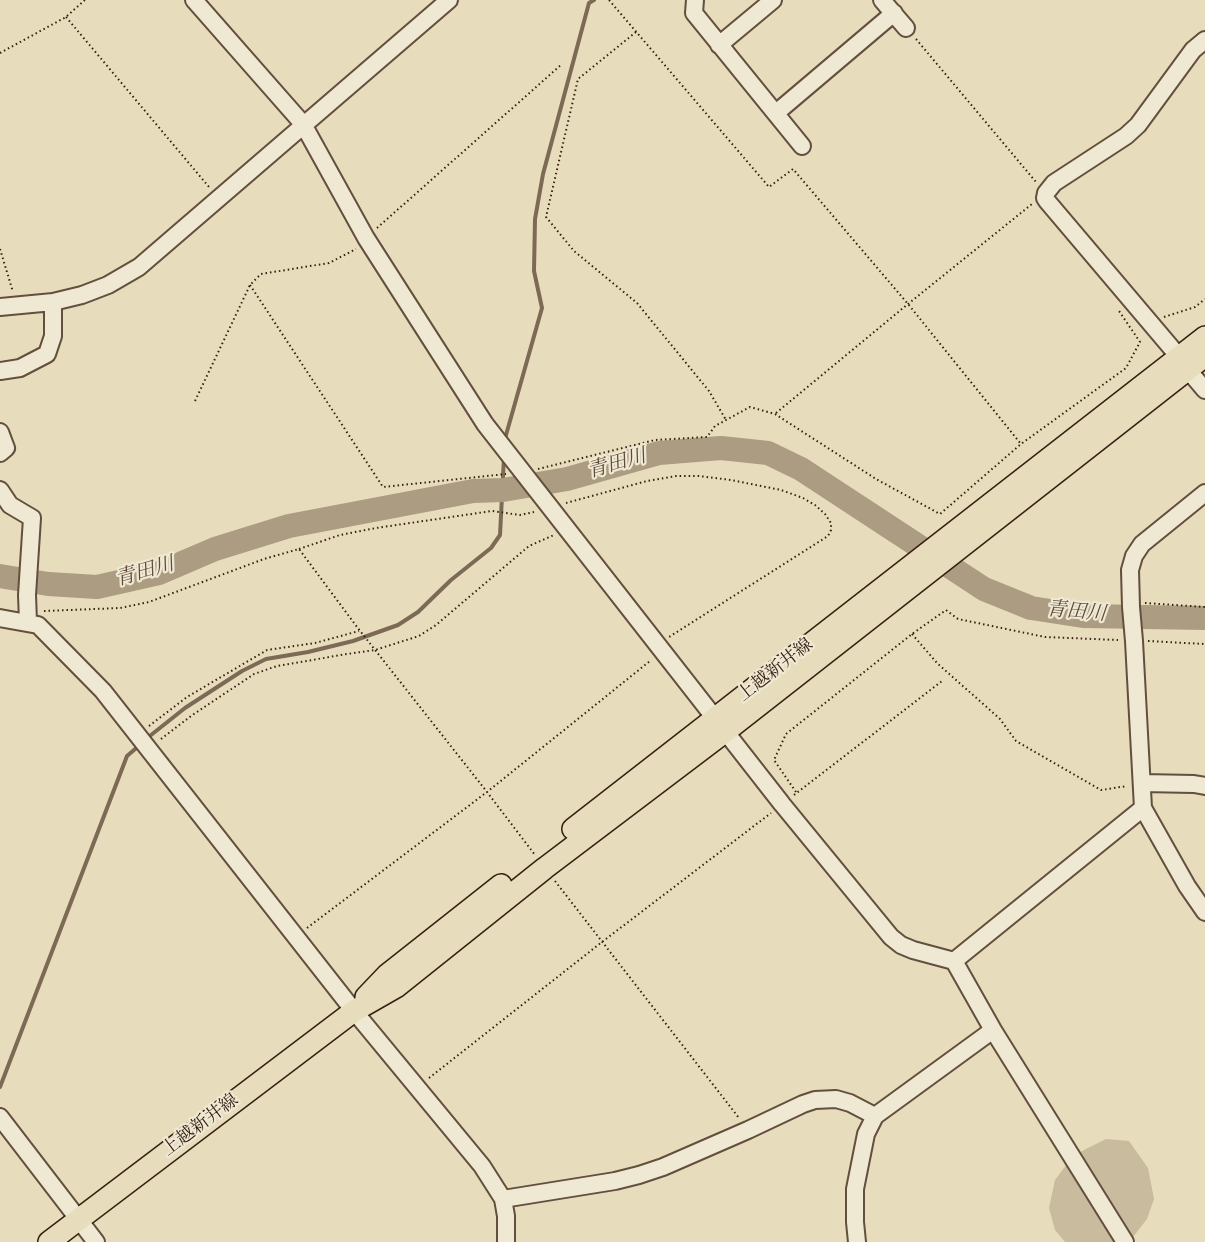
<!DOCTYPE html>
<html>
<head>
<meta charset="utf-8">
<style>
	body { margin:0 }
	canvas { display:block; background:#e7dcbb }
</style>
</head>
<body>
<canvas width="1205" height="1242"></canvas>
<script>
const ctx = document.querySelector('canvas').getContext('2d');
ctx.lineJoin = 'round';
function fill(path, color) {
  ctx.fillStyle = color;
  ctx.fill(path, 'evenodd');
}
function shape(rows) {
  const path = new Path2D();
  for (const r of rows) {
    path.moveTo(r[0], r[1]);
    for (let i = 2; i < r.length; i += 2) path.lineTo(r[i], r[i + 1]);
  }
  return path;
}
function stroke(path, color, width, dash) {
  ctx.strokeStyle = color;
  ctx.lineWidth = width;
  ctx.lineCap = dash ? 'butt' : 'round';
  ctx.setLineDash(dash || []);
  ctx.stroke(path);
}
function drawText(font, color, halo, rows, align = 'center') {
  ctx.font = font + ' "IM FELL English","Noto Serif JP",serif';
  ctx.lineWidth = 4.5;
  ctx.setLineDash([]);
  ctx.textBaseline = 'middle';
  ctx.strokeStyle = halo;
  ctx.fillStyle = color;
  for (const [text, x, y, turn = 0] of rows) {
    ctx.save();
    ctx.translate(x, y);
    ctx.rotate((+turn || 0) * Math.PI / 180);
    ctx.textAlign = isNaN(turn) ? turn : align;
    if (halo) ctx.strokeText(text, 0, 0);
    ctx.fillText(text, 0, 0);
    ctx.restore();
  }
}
const green = shape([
	[1106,1139,1129,1141,1148,1168,1154,1199,1147,1219,1130,1241,1127,1242,1065,1242,1055,1230,1049,1208,1055,1180,1067,1164,1082,1151]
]);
const stream = shape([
	[505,440,506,435,542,308,534,271,535,219,543,174,589,3,594,0],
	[146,739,185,708,242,671,266,659,308,652,353,641,398,625,418,612,451,580,491,548,500,535,504,457],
	[0,1087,127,756,141,744]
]);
const river = shape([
	[0,576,48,584,97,587,159,573,215,549,289,526,473,491,503,490,567,479,659,453,721,448,768,453,801,469,984,589,1031,608,1083,616,1205,618]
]);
const path = shape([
	[609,0,769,187,793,169,908,304,1021,444],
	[66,17,209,187],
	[636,32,578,79,546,217,574,251,637,303,709,391,726,420],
	[916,39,1036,182],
	[0,53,66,17,85,0],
	[377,228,561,65],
	[0,249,13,292],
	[250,285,383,487,506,474],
	[1164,317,1195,307,1205,299],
	[195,401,250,285,261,274,329,263,356,249],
	[776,413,908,304,1032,204],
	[538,469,655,440,707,437,715,426,750,407,775,414,876,479,940,514,1021,444,1126,368,1140,342,1119,311],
	[566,503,647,481,676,476,699,476,731,480,781,490,803,498,815,505,825,514,831,523,831,530,828,536,669,637],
	[299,549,340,535,376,528,492,511,520,515,534,512],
	[1145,603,1205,607],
	[44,611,120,608,149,602,264,559,299,549,357,627,487,792,535,855],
	[912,634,937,663,1000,719,1016,741,1101,790,1127,786],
	[1148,641,1205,644],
	[149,726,187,697,267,650,315,643,359,631],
	[161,739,191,716,254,674,277,666,347,654,375,650,419,636,436,625,529,546,554,535],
	[796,792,774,760,786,734,912,634,946,610,958,619,1045,637,1118,640],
	[794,795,942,681],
	[555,881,739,1118],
	[307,928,487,792,650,661],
	[429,1078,602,942,771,813]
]);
const minor = shape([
	[194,0,303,124,366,238,485,424,782,804,891,937,901,945,913,950,954,961,993,1030,1125,1242],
	[695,0,694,13,802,146],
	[882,0,906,28],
	[1205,40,1193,50,1138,125,1126,136,1054,183,1046,193,1045,198,1047,201,1180,358,1188,370,1205,390],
	[719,45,773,0],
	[776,113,894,13],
	[0,307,53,302,82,295,108,285,139,267,449,0],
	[0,371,20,368,47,354,53,336,53,302],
	[0,432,6,448,0,453],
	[0,490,10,505,32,518,27,595,28,622],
	[1205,493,1142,544,1134,556,1130,570,1131,607,1134,641,1143,808,1187,886,1205,912],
	[0,618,38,625,103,691,354,1011,482,1166,503,1199,506,1216,506,1242],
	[1142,783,1194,784,1205,786],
	[954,961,1143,808],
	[0,1117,96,1242],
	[503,1199,615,1181,639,1175,663,1167,748,1130,803,1104,815,1100,836,1099,850,1103,875,1116],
	[857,1242,855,1222,855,1189,866,1134,875,1116,993,1030]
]);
const major = shape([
	[573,829,1205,337],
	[366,997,387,975,501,885],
	[49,1242,354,1011,396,987,545,868,726,731,1205,356]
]);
const streetNames = [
	["上越新井線",776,671,-38],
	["上越新井線",201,1126,-37]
];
const waterNames = [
	["青田川",617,465,-16],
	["青田川",145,573,-16],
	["青田川",1076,613,5]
];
fill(green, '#c9bc9e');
stroke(stream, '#7d6a56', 4);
stroke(river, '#ab9c82', 24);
stroke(minor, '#634f3d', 20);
stroke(major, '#372013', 24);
stroke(path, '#372013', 2, [1.5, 3]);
stroke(minor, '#efe8d3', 16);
stroke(major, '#e7dcbb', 21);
drawText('18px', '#372013', '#efe8d3', streetNames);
drawText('italic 20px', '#604b3a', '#efe8d3', waterNames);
</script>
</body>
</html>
